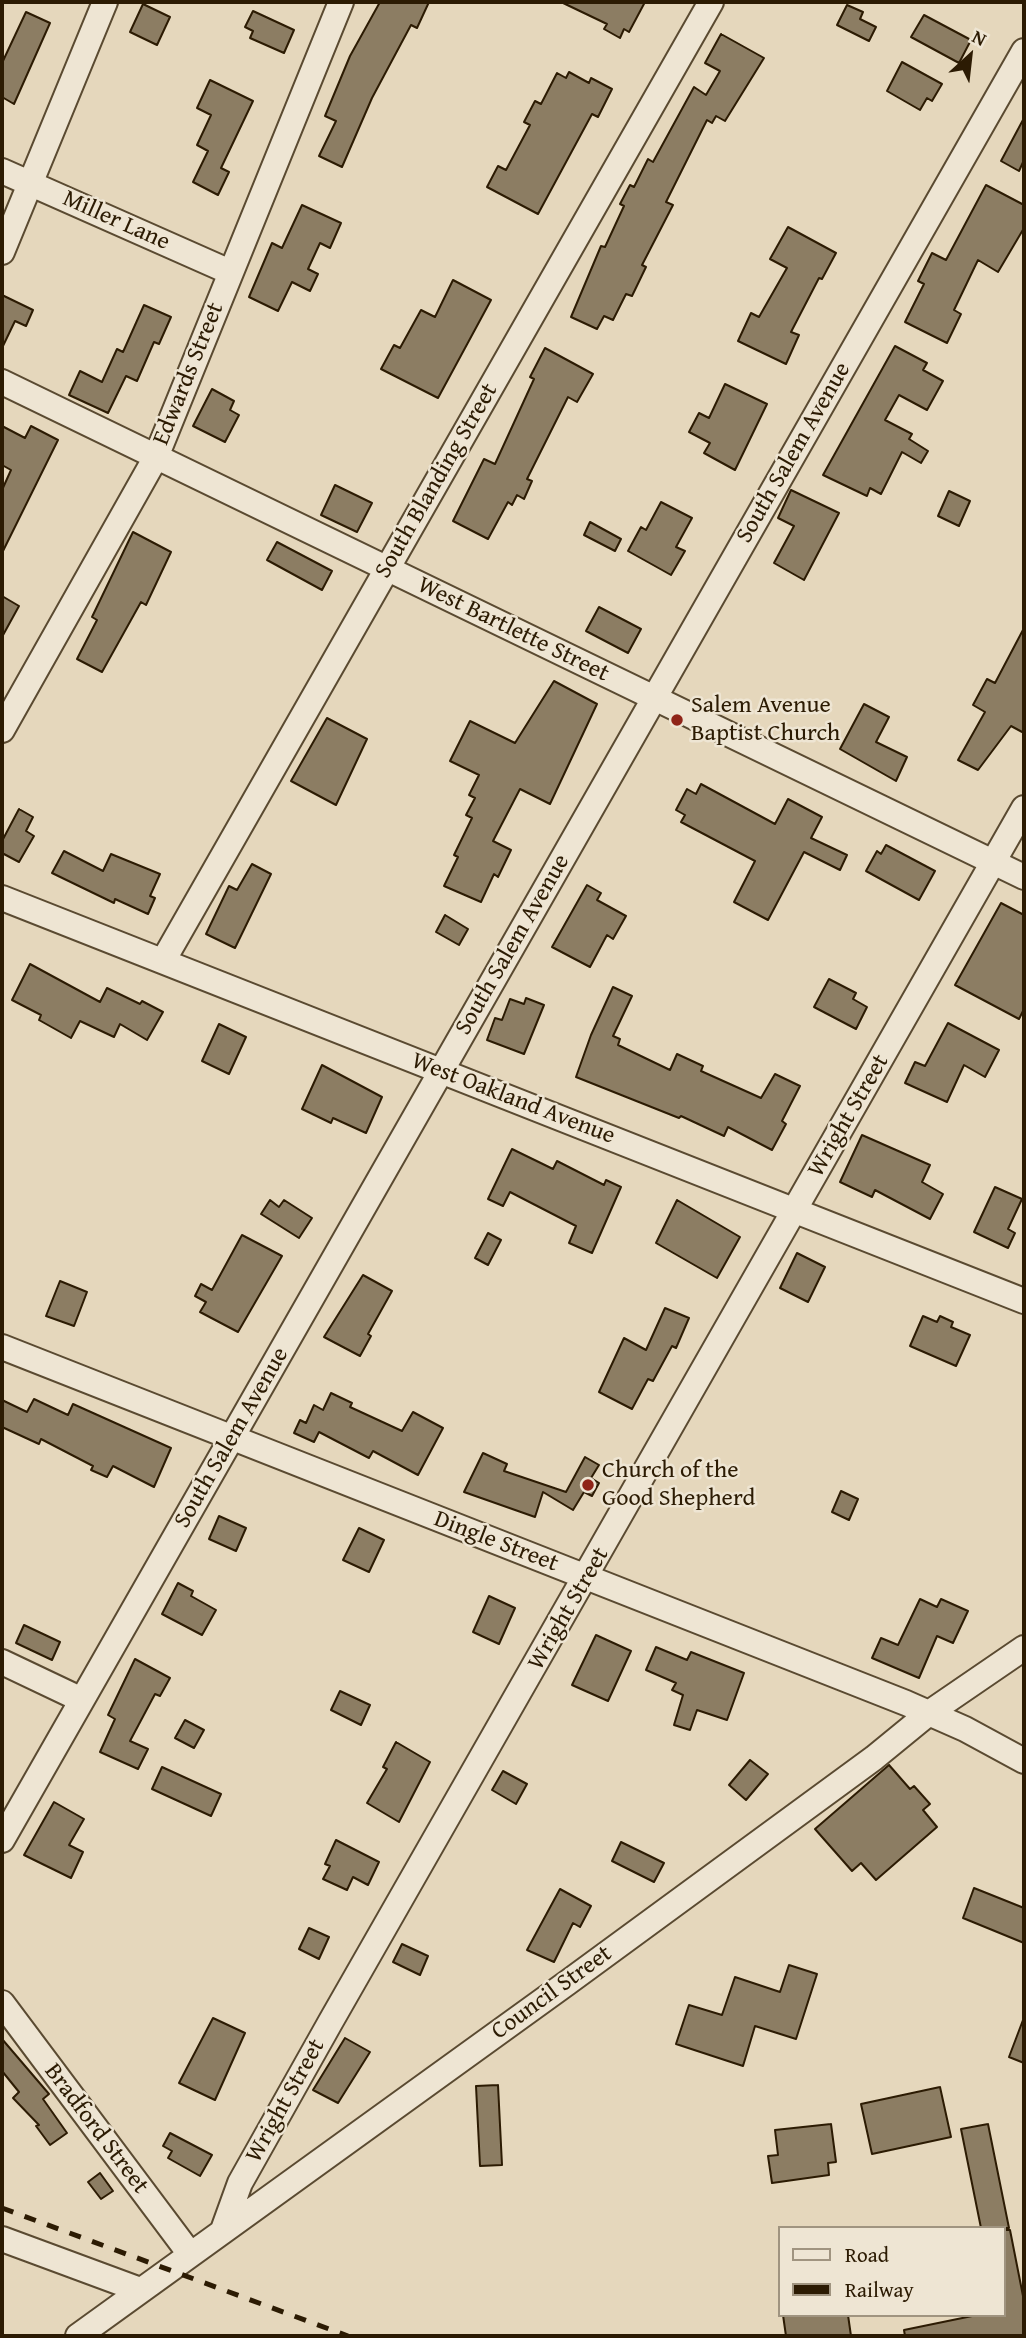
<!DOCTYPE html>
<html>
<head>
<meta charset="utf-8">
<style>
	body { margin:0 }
	#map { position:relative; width:1026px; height:2338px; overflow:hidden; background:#e5d7bc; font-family:"Gentium Book Plus",serif }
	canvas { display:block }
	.frame { position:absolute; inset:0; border:4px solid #2c1b03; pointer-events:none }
	.legend { position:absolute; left:778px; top:2226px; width:228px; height:91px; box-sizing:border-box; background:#eee5d3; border:2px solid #a09480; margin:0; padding:9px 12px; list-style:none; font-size:21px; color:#2c1b03 }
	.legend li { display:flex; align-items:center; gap:14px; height:35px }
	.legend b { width:35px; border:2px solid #a09480 }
	.north { position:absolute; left:935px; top:21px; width:70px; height:70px; -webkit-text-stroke:5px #eee5d3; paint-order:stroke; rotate:27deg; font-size:19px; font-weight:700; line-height:28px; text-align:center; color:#2c1b03 }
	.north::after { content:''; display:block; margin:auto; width:24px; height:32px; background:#2c1b03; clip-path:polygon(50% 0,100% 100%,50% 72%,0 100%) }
</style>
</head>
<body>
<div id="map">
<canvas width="1026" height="2338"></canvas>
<div class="frame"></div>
<ul class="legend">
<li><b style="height:9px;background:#eee5d3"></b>Road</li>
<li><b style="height:9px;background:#2c1b03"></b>Railway</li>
</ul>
<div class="north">N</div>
</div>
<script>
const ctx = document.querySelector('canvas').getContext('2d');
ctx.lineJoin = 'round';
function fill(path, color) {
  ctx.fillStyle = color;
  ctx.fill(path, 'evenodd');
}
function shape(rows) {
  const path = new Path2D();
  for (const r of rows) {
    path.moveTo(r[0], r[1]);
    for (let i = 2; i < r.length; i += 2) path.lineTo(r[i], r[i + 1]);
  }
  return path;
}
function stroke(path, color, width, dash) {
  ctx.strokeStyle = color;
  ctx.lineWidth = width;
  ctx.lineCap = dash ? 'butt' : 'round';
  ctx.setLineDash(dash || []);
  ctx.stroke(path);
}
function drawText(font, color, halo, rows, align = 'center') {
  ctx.font = font + ' "Gentium Book Plus",serif';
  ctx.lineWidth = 5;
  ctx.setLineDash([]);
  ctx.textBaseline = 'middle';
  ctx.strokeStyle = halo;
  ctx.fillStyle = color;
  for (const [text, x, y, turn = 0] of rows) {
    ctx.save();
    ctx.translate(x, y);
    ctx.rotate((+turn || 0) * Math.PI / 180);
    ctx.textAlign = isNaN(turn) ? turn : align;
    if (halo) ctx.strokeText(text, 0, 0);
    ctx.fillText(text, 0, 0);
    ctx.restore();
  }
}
const building = shape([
	[380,2,429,2,417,28,411,25,372,98,342,167,319,156,336,121,325,116,350,56,380,2],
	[561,2,645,2,629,32,624,29,620,38,604,29,607,24,561,2],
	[143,4,170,17,157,45,130,32,143,4],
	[847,5,863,12,860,19,876,27,869,41,837,25,847,5],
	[253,11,294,30,284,53,250,38,253,31,245,27,253,11],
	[26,12,50,23,14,104,2,97,2,63,26,12],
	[924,15,971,40,959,63,911,37,924,15],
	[721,34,764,58,725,121,716,116,712,123,707,120,666,202,673,205,642,265,646,267,632,296,626,294,613,320,604,316,597,329,571,317,601,246,605,247,624,206,620,204,630,185,634,187,648,159,653,162,694,87,706,95,720,71,705,63,721,34],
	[902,62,942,84,932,101,927,98,920,110,887,91,902,62],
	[569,72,589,83,591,78,612,89,598,117,592,114,538,214,487,187,498,166,506,170,530,125,524,122,535,101,541,104,557,73,566,78,569,72],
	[210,80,253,101,221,168,229,172,218,195,193,182,208,151,197,145,211,115,197,108,210,80],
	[1024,118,1024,160,1019,171,1001,161,1024,118],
	[986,185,1024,205,1024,228,998,272,978,260,954,310,961,314,947,343,905,322,924,284,918,281,932,253,946,260,986,185],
	[302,205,341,223,330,248,320,243,308,269,318,274,310,291,292,282,278,311,249,297,272,243,282,248,302,205],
	[788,227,836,253,822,279,819,278,791,332,799,335,786,364,738,341,751,313,759,317,787,268,770,259,788,227],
	[453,280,491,300,438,398,381,369,394,345,400,348,421,310,435,317,453,280],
	[2,295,33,310,26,326,15,321,2,348,2,295],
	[144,305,171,317,159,344,154,342,137,381,126,376,108,413,69,395,80,371,102,382,117,349,123,352,144,305],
	[895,346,927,363,923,370,943,381,927,410,899,395,885,420,912,434,909,439,928,451,921,463,902,452,881,494,870,488,867,496,823,475,895,346],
	[545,348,593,374,577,402,568,397,527,479,532,481,524,499,517,495,512,505,508,502,488,539,453,521,484,459,495,464,534,379,530,377,545,348],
	[725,384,767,404,735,470,704,453,710,443,689,432,699,413,709,418,725,384],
	[212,389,234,401,230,410,239,415,225,442,193,426,212,389],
	[2,426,25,438,31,426,58,440,2,553,2,490,11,470,2,465,2,426],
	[335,485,372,503,357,532,321,515,335,485],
	[791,490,839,513,804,580,774,563,794,526,778,518,791,490],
	[949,491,970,501,959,526,938,516,949,491],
	[661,502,692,518,676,547,685,551,671,575,628,551,641,527,646,530,661,502],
	[590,522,621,539,615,551,584,535,590,522],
	[133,532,171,552,146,605,141,602,102,672,77,659,97,620,92,617,133,532],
	[277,542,332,571,322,590,267,560,277,542],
	[2,596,19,606,2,637,2,596],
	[599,607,641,629,628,653,586,631,599,607],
	[1024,628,1024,733,1011,726,978,770,958,760,985,712,973,705,987,679,995,683,1024,628],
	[554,681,597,704,550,804,520,789,493,841,511,850,498,877,494,874,481,902,444,886,458,857,454,855,472,818,466,815,475,798,469,795,479,775,450,761,470,721,515,743,554,681],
	[864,704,889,717,876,742,907,757,896,781,840,749,864,704],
	[327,718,367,739,336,805,291,781,327,718],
	[701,784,775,824,788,799,822,817,811,838,847,855,840,870,804,852,768,920,734,902,755,861,681,822,685,815,676,810,687,789,696,794,701,784],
	[19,809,33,817,26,831,34,836,19,862,2,853,2,841,19,809],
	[886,845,935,871,919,900,866,871,877,851,881,854,886,845],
	[64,851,103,871,111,854,160,874,150,896,155,898,148,914,115,899,114,903,52,873,64,851],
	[252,864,271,874,235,948,206,934,229,886,237,890,252,864],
	[587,885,601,893,597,900,626,916,613,939,607,935,590,967,552,947,587,885],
	[1001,903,1024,915,1024,1009,1019,1019,955,985,1001,903],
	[445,915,468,929,459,945,436,932,445,915],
	[30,964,100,1002,107,988,140,1004,142,1001,163,1012,147,1040,120,1024,114,1037,80,1021,71,1038,39,1020,41,1015,12,1000,30,964],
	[829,979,856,993,853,999,867,1007,856,1029,814,1007,829,979],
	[613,987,632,996,613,1036,620,1039,618,1045,670,1070,677,1054,703,1066,701,1071,761,1098,775,1074,800,1086,782,1121,786,1124,772,1150,728,1127,724,1136,681,1116,679,1118,576,1077,591,1035,613,987],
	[526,998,544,1005,524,1054,487,1040,495,1018,502,1020,510,999,524,1004,526,998],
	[948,1023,999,1050,985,1077,964,1065,947,1102,905,1083,915,1062,925,1066,948,1023],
	[219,1024,246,1037,229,1074,202,1061,219,1024],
	[322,1065,382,1097,366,1133,333,1118,331,1123,302,1109,322,1065],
	[862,1135,930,1165,922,1182,943,1194,930,1219,875,1190,872,1197,840,1182,862,1135],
	[512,1149,553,1169,557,1161,604,1185,606,1180,621,1187,592,1253,569,1243,576,1226,510,1192,503,1206,488,1199,512,1149],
	[995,1187,1022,1199,1008,1229,1015,1233,1008,1248,974,1232,995,1187],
	[270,1200,279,1207,284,1200,312,1218,299,1238,261,1214,270,1200],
	[677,1200,740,1237,717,1278,656,1243,677,1200],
	[488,1233,501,1240,488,1265,475,1258,488,1233],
	[242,1235,282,1256,238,1332,200,1312,206,1302,195,1296,201,1284,212,1290,242,1235],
	[797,1253,825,1267,808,1302,780,1288,797,1253],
	[363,1275,392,1291,368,1334,371,1336,360,1356,324,1337,363,1275],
	[60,1281,87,1292,74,1326,46,1316,60,1281],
	[665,1308,689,1318,676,1348,672,1346,653,1381,648,1379,632,1409,599,1392,624,1338,646,1350,665,1308],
	[923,1316,937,1322,940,1316,953,1322,951,1327,970,1335,956,1366,910,1346,923,1316],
	[331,1393,352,1403,350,1407,402,1431,413,1412,443,1428,418,1475,373,1451,369,1458,319,1432,314,1442,294,1433,300,1420,306,1423,314,1405,323,1410,331,1393],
	[34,1399,68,1415,73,1404,171,1448,154,1487,113,1466,107,1477,91,1470,93,1466,41,1439,39,1444,2,1427,2,1400,27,1412,34,1399],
	[483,1453,507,1464,504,1471,566,1492,585,1457,599,1465,591,1478,599,1483,592,1496,584,1492,573,1510,543,1492,535,1517,464,1492,483,1453],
	[841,1491,858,1499,849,1520,832,1512,841,1491],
	[219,1516,246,1528,236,1551,209,1539,219,1516],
	[359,1528,384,1540,369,1572,343,1560,359,1528],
	[178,1583,193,1591,191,1596,216,1610,202,1635,162,1614,178,1583],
	[489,1596,515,1608,499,1644,473,1632,489,1596],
	[920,1599,937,1607,941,1599,968,1611,953,1643,937,1636,919,1678,872,1658,881,1638,898,1645,920,1599],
	[24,1625,60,1642,52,1660,16,1643,24,1625],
	[596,1635,631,1651,608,1701,572,1685,596,1635],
	[656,1647,687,1660,691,1652,744,1673,727,1720,697,1710,690,1730,674,1725,683,1695,672,1690,676,1683,646,1670,656,1647],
	[135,1659,170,1678,160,1696,155,1694,130,1741,148,1749,138,1769,100,1752,115,1719,108,1715,135,1659],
	[340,1691,370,1705,361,1725,331,1710,340,1691],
	[185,1720,204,1730,194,1748,175,1738,185,1720],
	[396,1742,430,1762,399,1822,367,1803,387,1769,383,1767,396,1742],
	[750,1760,768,1774,746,1800,729,1785,750,1760],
	[889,1765,910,1789,914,1786,930,1804,923,1810,937,1827,876,1880,861,1863,852,1871,815,1829,889,1765],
	[162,1767,221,1794,211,1816,152,1789,162,1767],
	[503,1771,527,1784,516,1804,492,1790,503,1771],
	[54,1802,84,1819,69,1845,83,1852,71,1878,24,1855,54,1802],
	[336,1840,379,1862,368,1885,353,1877,347,1890,323,1879,330,1866,325,1864,336,1840],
	[621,1842,664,1863,654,1882,612,1861,621,1842],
	[974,1888,1024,1908,1024,1943,963,1918,974,1888],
	[560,1889,591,1906,580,1927,573,1923,554,1962,527,1950,560,1889],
	[309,1928,329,1937,319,1959,299,1949,309,1928],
	[402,1944,428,1956,420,1975,393,1962,402,1944],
	[789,1965,817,1974,796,2039,755,2026,743,2066,676,2044,689,2005,722,2015,735,1977,780,1992,789,1965],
	[213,2018,245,2033,215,2100,179,2083,213,2018],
	[1023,2020,1024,2020,1024,2063,1009,2057,1023,2020],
	[345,2038,370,2052,338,2103,313,2090,345,2038],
	[2,2039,49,2094,43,2099,67,2133,50,2145,36,2126,39,2125,13,2098,19,2092,2,2071,2,2039],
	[498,2085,502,2165,480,2166,476,2086,498,2085],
	[940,2087,951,2137,872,2154,861,2104,940,2087],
	[831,2124,836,2162,828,2163,829,2175,772,2183,768,2156,778,2155,775,2130,831,2124],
	[988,2124,1009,2228,981,2228,961,2129,988,2124],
	[170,2133,212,2155,200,2176,168,2158,172,2151,163,2146,170,2133],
	[100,2173,113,2191,101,2199,88,2182,100,2173],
	[1003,2230,1010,2230,1024,2301,1024,2336,905,2336,904,2330,977,2315,1003,2315,1003,2230],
	[783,2315,848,2315,851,2336,786,2336,783,2315]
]);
const minor = shape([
	[2,171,230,272],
	[2,252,105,2],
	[2,382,1024,877],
	[2,730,156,457,341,2],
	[2,898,1024,1301],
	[163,961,711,2],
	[2,1347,906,1703,965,1729,1024,1761],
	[2,1662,82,1700],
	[2,1840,1024,51],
	[2,2003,190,2254],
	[223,2230,240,2183,331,2021,1024,808],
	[2,2239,140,2290],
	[78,2336,567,1983,874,1758,929,1713,1024,1648]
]);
const rail = shape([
	[2,2208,348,2336]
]);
const markers = [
	[677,720,7,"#8f2418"],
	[588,1485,7,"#8f2418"]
];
const streetNames = [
	["Miller Lane",116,221,24],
	["Edwards Street",189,374,-68],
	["South Salem Avenue",794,453,-60],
	["South Blanding Street",437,481,-60],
	["West Bartlette Street",513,630,26],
	["South Salem Avenue",513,945,-60],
	["West Oakland Avenue",513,1099,21],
	["Wright Street",849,1116,-60],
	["South Salem Avenue",232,1438,-60],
	["Dingle Street",496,1542,21],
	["Wright Street",569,1609,-60],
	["Council Street",552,1993,-36],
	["Wright Street",286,2101,-61],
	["Bradford Street",96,2129,53]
];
const poiNames = [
	["Salem Avenue",691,706],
	["Baptist Church",691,734],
	["Church of the",602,1471],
	["Good Shepherd",602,1499]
];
fill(building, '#8c7d63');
stroke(building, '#2c1b03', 2);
stroke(minor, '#5a4a31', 28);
stroke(minor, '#eee5d3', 24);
stroke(rail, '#2c1b03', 5, [12, 12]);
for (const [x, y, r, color] of markers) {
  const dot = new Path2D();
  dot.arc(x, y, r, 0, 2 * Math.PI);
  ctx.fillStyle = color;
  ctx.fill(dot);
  stroke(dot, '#eee5d3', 2.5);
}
drawText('24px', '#2c1b03', '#eee5d3', streetNames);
drawText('24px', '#2c1b03', '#eee5d3', poiNames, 'left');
</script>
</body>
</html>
